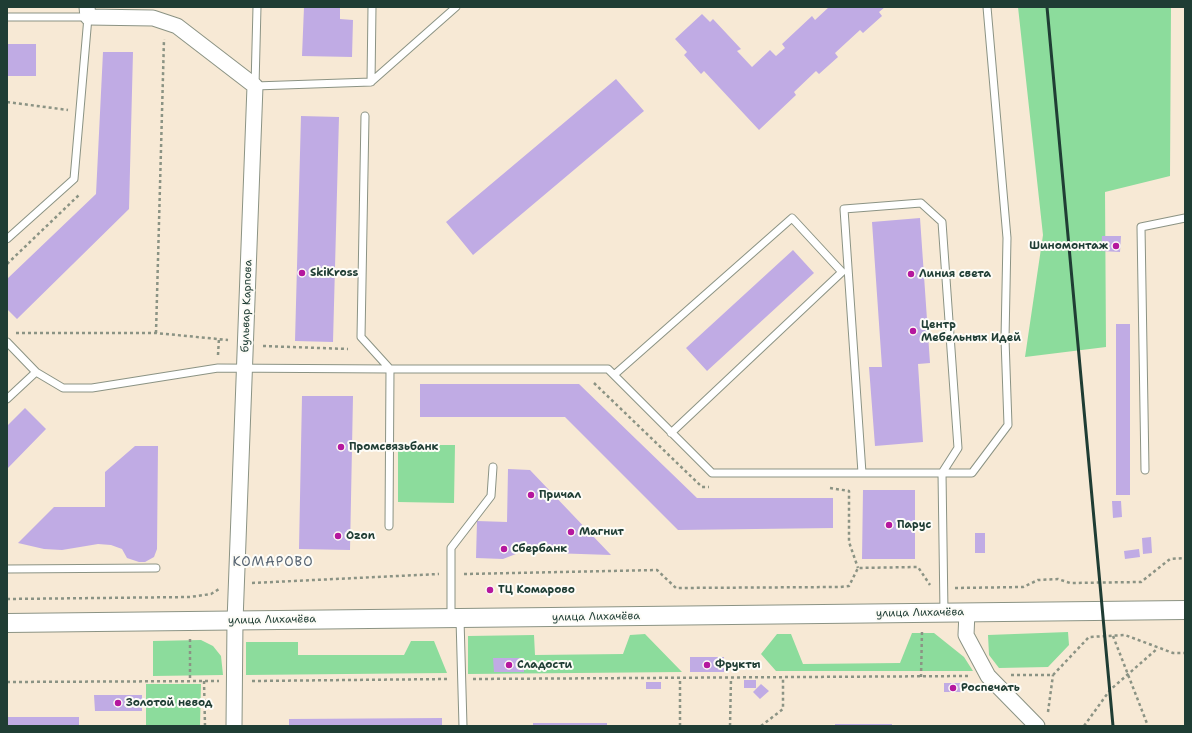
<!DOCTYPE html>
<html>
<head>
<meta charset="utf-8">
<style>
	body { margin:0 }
	#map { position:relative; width:1192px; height:733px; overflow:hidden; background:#f7e9d5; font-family:"Shantell Sans",sans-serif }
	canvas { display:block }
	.frame { position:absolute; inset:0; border:8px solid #1f3d34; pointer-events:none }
</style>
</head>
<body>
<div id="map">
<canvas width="1192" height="733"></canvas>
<div class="frame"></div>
</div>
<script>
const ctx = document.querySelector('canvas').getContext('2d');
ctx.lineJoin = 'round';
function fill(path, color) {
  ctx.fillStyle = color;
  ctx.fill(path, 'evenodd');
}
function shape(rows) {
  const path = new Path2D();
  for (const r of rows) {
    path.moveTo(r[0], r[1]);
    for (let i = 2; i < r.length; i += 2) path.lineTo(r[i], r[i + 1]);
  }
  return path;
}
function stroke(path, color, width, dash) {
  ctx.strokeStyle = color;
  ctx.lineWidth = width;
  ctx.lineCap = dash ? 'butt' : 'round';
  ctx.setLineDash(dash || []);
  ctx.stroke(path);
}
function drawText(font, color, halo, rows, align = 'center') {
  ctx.font = font + ' "Shantell Sans",sans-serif';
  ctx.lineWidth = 4;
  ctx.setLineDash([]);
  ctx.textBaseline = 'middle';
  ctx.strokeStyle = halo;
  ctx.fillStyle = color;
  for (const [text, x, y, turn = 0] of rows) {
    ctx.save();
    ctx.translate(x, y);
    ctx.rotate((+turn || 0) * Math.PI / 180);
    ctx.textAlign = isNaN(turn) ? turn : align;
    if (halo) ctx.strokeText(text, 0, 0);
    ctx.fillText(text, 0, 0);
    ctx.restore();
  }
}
const green = shape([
	[1018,7,1171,7,1170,176,1105,192,1106,347,1025,357,1043,235],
	[398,445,455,445,454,503,398,502],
	[1068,632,1069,645,1048,667,999,668,989,655,988,635],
	[912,633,934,633,964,657,973,671,776,671,761,654,777,634,791,634,803,664,900,663],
	[645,634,682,672,468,674,468,636,534,635,535,655,623,654,630,635],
	[201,640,213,646,221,656,223,675,153,676,153,641],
	[411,641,434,641,447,673,246,675,246,642,298,642,298,655,404,655],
	[146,684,201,684,200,726,146,726]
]);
const building = shape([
	[304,7,340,7,340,19,353,20,352,57,302,56],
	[829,7,885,7,879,12,882,16,863,33,860,30,835,53,838,57,819,74,816,71,794,92,796,95,759,130,704,71,701,74,684,55,687,52,675,39,702,14,710,22,713,19,741,49,737,51,752,67,770,50,776,56,785,48,782,44,812,16,815,20],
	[7,44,36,44,36,76,7,76],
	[103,52,133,52,129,209,17,319,7,309,7,279,96,194],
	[616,79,644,111,473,255,446,222],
	[301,116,339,117,333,342,295,341],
	[920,218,930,363,918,364,923,442,875,446,869,367,882,367,872,222],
	[1102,236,1121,236,1120,252,1101,251],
	[793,250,814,273,707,371,686,348],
	[1116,324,1130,324,1130,495,1116,495],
	[420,384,579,384,697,498,833,498,833,528,678,530,565,417,420,417],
	[302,396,353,396,350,550,299,549],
	[25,408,46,429,7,469,7,426],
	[135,446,158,446,157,549,154,557,145,562,139,562,127,558,122,549,111,545,98,544,62,550,44,549,18,543,54,507,105,507,105,472],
	[508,469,530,470,611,555,521,552,503,559,476,558,477,521,507,522],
	[863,490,915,490,915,559,862,559],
	[1112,501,1121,501,1122,517,1113,518],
	[975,533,985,533,985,553,975,553],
	[1151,537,1152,553,1143,554,1142,538],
	[1139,549,1140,557,1125,559,1124,551],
	[690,657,724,657,724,672,690,672],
	[493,658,524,658,524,672,494,672],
	[744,680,756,680,756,688,744,688],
	[646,682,661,682,661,689,646,689],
	[944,683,963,683,963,692,944,692],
	[761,684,769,691,760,699,753,692],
	[94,695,142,695,142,711,95,711],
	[8,717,79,717,79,726,8,726],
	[442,718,442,726,289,726,289,719],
	[533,723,607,723,607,726,533,726],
	[835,724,892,724,892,726,835,726]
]);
const path = shape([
	[7,102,68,110],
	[7,264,80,194],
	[16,333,156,333,228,340],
	[156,333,164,39],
	[263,346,348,349],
	[218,355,219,338],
	[594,383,702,487,709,487],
	[830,488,849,491,849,542,858,568],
	[464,574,657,570,676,588,840,587,849,586,858,568,918,567,930,585],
	[252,583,439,574],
	[955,588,1023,587,1038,580,1058,579,1070,583,1141,582,1170,559,1185,558],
	[7,599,190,597,211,594,219,589],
	[1113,636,1148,726],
	[190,639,190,681],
	[1011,675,1053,675,1089,637,1125,635,1173,653,1185,653],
	[921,677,922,631],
	[473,679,968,676],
	[204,681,205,726],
	[252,681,448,679],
	[7,682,219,681],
	[1048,712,1053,675],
	[680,726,680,678],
	[730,726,731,678],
	[761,726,783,709,783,678],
	[1084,726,1110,690,1158,648]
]);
const service = shape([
	[257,7,255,86,371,82,372,7],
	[7,17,88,17,74,179,7,239],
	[371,82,456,7],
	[365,116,361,337,390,369,608,369,712,473,972,473,1008,425,1005,339,1007,238,987,7],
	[7,342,36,372],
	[614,375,792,218,842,272,671,433],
	[7,399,36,372,63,388,92,388,218,368,390,369,389,526],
	[1145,470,1141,227,1185,218],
	[862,473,844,209,921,203,942,222,958,448,942,473,944,612],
	[7,569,156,568],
	[451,618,451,548,491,496,493,467],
	[460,619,463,726]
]);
const minor = shape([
	[87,7,88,17,153,18,177,26,255,86,235,621,234,726],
	[967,612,966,635,988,676,1037,726]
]);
const tertiary = shape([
	[7,623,1185,610]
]);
const rail = shape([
	[1047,7,1113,726]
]);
const markers = [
	[1116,246,4,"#b5179e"],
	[302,273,4,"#b5179e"],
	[911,274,4,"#b5179e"],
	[913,331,4,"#b5179e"],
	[341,447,4,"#b5179e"],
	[531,495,4,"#b5179e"],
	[889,525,4,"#b5179e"],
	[571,532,4,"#b5179e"],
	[338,536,4,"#b5179e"],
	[504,549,4,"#b5179e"],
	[490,590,4,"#b5179e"],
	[509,665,4,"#b5179e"],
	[707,665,4,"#b5179e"],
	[953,688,4,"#b5179e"],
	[118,703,4,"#b5179e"]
];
const poiNames = [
	["Шиномонтаж",1108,246,"right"],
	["SkiKross",310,273],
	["Линия света",919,274],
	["Центр",921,325],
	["Мебельных Идей",921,338],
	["Промсвязьбанк",349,447],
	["Причал",539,495],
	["Парус",897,525],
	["Магнит",579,532],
	["Ozon",346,536],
	["Сбербанк",512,549],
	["ТЦ Комарово",498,590],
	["Сладости",517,665],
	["Фрукты",715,665],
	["Роспечать",961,688],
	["Золотой невод",126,703]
];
const streetNames = [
	["бульвар Карпова",247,306,-88],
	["улица Лихачёва",920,613,-1],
	["улица Лихачёва",596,617,-1],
	["улица Лихачёва",272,620,-1]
];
const quarterNames = [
	["КОМАРОВО",273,563]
];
fill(green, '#8cdc9c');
fill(building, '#c0abe4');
stroke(service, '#8b9384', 9);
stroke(minor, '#8b9384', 17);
stroke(tertiary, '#8b9384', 20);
stroke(path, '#8b9384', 2.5, [3, 3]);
stroke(service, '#fff', 7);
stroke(minor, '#fff', 15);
stroke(tertiary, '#fff', 18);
stroke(rail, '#1f3d34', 3);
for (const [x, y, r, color] of markers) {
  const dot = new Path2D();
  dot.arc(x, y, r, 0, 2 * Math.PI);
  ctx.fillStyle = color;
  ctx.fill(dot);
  stroke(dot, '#fdfcf7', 1.5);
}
drawText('bold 11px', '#1f3d34', '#fdfcf7', poiNames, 'left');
drawText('11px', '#1f3d34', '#fdfcf7', streetNames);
ctx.letterSpacing = '1px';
drawText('13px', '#576472', '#fdfcf7', quarterNames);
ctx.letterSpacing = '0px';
</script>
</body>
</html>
